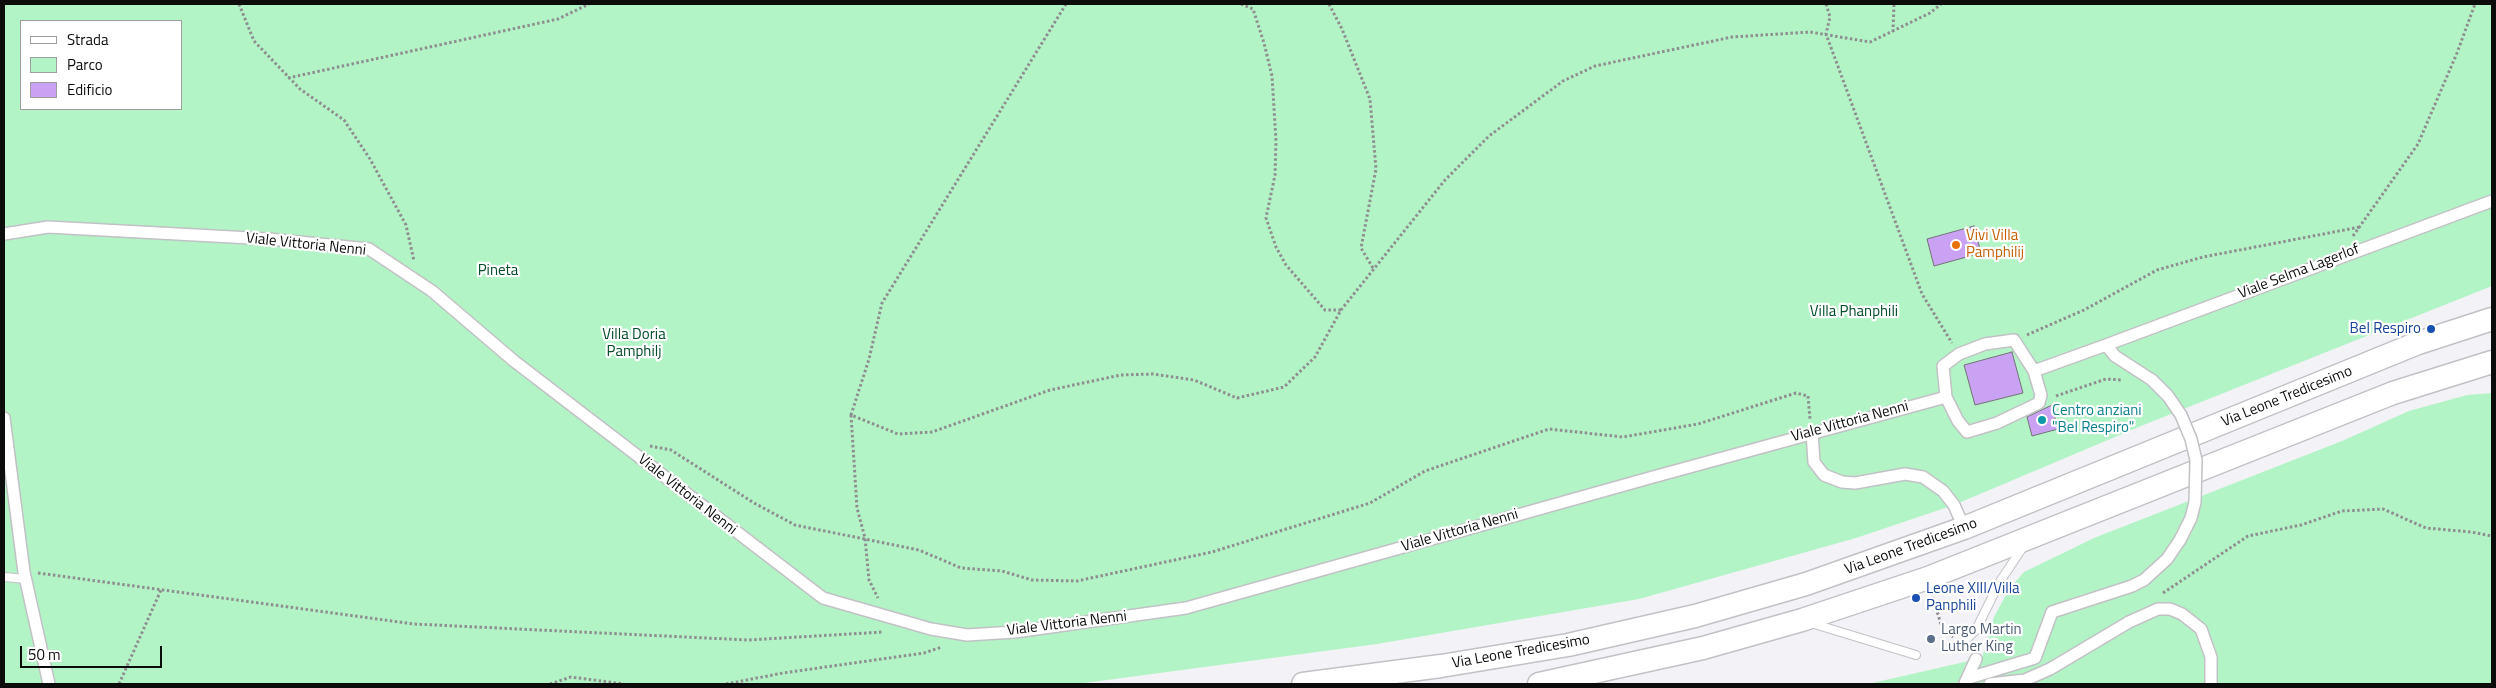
<!DOCTYPE html>
<html>
<head>
<meta charset="utf-8">
<style>
	body { margin:0 }
	#map { position:relative; width:2496px; height:688px; overflow:hidden; background:#f3f2f6; font-family:"Titillium Web",sans-serif }
	canvas { display:block }
	.frame { position:absolute; inset:0; border:5px solid #0c0c0d; pointer-events:none }
	.legend { position:absolute; left:20px; top:20px; width:162px; height:90px; box-sizing:border-box; background:#fff; border:1px solid #9e9e9e; margin:0; padding:6px 9px; list-style:none; font-size:15px; color:#0c0c0d }
	.legend li { display:flex; align-items:center; gap:10px; height:25px }
	.legend b { width:25px; border:1px solid #9e9e9e }
	.scale { position:absolute; left:20px; top:646px; width:142px; height:22px; box-sizing:border-box; border:2px solid #0c0c0d; border-top:0; padding-left:6px; font-size:15px; line-height:18px; white-space:nowrap; color:#0c0c0d; -webkit-text-stroke:4px #fff; paint-order:stroke }
</style>
</head>
<body>
<div id="map">
<canvas width="2496" height="688"></canvas>
<div class="frame"></div>
<ul class="legend">
<li><b style="height:6px;background:#fff"></b>Strada</li>
<li><b style="height:14px;background:#b3f4c7"></b>Parco</li>
<li><b style="height:14px;background:#c9a2f4"></b>Edificio</li>
</ul>
<div class="scale">50 m</div>
</div>
<script>
const ctx = document.querySelector('canvas').getContext('2d');
ctx.lineJoin = 'round';
function fill(path, color) {
  ctx.fillStyle = color;
  ctx.fill(path, 'evenodd');
}
function shape(rows) {
  const path = new Path2D();
  for (const r of rows) {
    path.moveTo(r[0], r[1]);
    for (let i = 2; i < r.length; i += 2) path.lineTo(r[i], r[i + 1]);
  }
  return path;
}
function stroke(path, color, width, dash) {
  ctx.strokeStyle = color;
  ctx.lineWidth = width;
  ctx.lineCap = dash ? 'butt' : 'round';
  ctx.setLineDash(dash || []);
  ctx.stroke(path);
}
function drawText(font, color, halo, rows, align = 'center') {
  ctx.font = font + ' "Titillium Web",sans-serif';
  ctx.lineWidth = 4.5;
  ctx.setLineDash([]);
  ctx.textBaseline = 'middle';
  ctx.strokeStyle = halo;
  ctx.fillStyle = color;
  for (const [text, x, y, turn = 0] of rows) {
    ctx.save();
    ctx.translate(x, y);
    ctx.rotate((+turn || 0) * Math.PI / 180);
    ctx.textAlign = isNaN(turn) ? turn : align;
    if (halo) ctx.strokeText(text, 0, 0);
    ctx.fillText(text, 0, 0);
    ctx.restore();
  }
}
const green = shape([
	[4,4,2492,4,2492,286,2141,426,1954,505,1856,538,1639,599,1377,644,1077,684,4,684],
	[21,21,181,21,181,109,21,109],
	[2492,393,2492,684,1868,684,1982,658,1994,617,2009,589,2024,572,2094,538,2342,441,2409,411,2467,395]
]);
const building = shape([
	[1974,226,1981,253,1934,266,1927,239,1974,226],
	[2012,352,2023,393,1975,405,1964,365,2012,352],
	[2052,405,2058,429,2032,436,2027,417,2052,405]
]);
const path = shape([
	[239,4,254,41,300,89,344,120,370,159,406,225,414,261],
	[1066,4,882,303,869,359,851,415,898,434,932,432,1050,390,1121,375,1153,374,1194,380,1237,398,1284,387,1315,357,1341,310,1445,180,1489,136,1563,81,1595,66,1732,37,1810,32,1870,42,1930,13,1941,4],
	[1241,4,1253,9,1264,43,1272,76,1276,141,1275,175,1266,218,1276,247,1286,265,1325,310,1341,310],
	[1329,4,1342,29,1370,99,1376,169,1361,248,1373,268],
	[1826,4,1830,17,1826,34,1922,294,1952,343],
	[1893,32,1894,4],
	[288,78,558,19,589,4],
	[2353,236,2418,144,2457,53,2475,4],
	[2027,335,2084,310,2157,270,2203,257,2360,227],
	[2056,396,2106,379,2122,380],
	[851,415,857,508,865,538,869,580,878,598],
	[650,446,671,450,754,503,795,525,919,550,961,568,1002,571,1032,580,1077,581,1212,552,1370,503,1425,471,1549,429,1623,437,1698,424,1796,393,1808,396,1810,419],
	[38,573,414,624,748,640,883,632],
	[2163,593,2248,536,2301,525,2342,511,2383,509,2426,528,2471,532,2492,536],
	[1933,598,1943,631,1953,637],
	[119,684,161,590],
	[550,684,571,677,624,684],
	[726,684,783,673,924,653,942,647]
]);
const service = shape([
	[4,577,26,579],
	[1811,623,1916,655],
	[1962,643,1976,630,1999,583,2023,547]
]);
const pedestrian = shape([
	[4,234,48,227,269,239,369,249,432,291,514,361,823,598,931,629,967,635,1015,632,1186,608,1653,477,1946,397,1943,366,1959,354,1985,344,2014,340,2034,371,2106,345,2115,356,2152,380],
	[2106,345,2492,201],
	[1946,397,1958,421,1967,432,1997,423,2039,403,2041,395,2034,371],
	[4,418,24,572,49,684],
	[1812,433,1814,462,1824,475,1842,482,1855,483,1905,474,1923,477,1943,491,1954,505,1964,528],
	[1969,678,2035,658,2052,612,2132,586,2144,580,2167,559,2180,540],
	[1965,683,1976,659],
	[1990,684,2025,680,2050,669,2129,622,2158,609,2170,609,2182,614,2201,629,2211,657,2211,684]
]);
const primary = shape([
	[1303,684,1441,666,1568,645,1695,616,1806,584,1964,528,2418,343,2492,319],
	[1539,684,1703,648,1802,620,1928,578,2393,393,2492,362]
]);
const pedestrianBridge = shape([
	[2152,380,2168,396,2181,415,2191,439,2196,460,2195,502,2191,518,2180,540]
]);
const markers = [
	[1956,245,5,"#e8710a"],
	[2431,329,5,"#1a4fb4"],
	[2042,420,5,"#0f9aa8"],
	[1916,598,5,"#1a4fb4"],
	[1931,639,5,"#5c6f8a"]
];
const foodNames = [
	["Vivi Villa",1966,236],
	["Pamphilij",1966,253]
];
const streetNames = [
	["Viale Vittoria Nenni",306,245,6],
	["Viale Selma Lagerlof",2299,272,-21],
	["Via Leone Tredicesimo",2287,397,-22],
	["Viale Vittoria Nenni",1850,422,-15],
	["Viale Vittoria Nenni",687,495,38],
	["Viale Vittoria Nenni",1460,531,-16],
	["Via Leone Tredicesimo",1911,547,-20],
	["Viale Vittoria Nenni",1067,624,-7],
	["Via Leone Tredicesimo",1521,652,-10]
];
const parkNames = [
	["Pineta",498,271],
	["Villa Phanphili",1854,312],
	["Villa Doria",634,335],
	["Pamphilj",634,352]
];
const transitNames = [
	["Bel Respiro",2421,329],
	["Leone XIII/Villa",1926,589,"left"],
	["Panphili",1926,606,"left"]
];
const cultureNames = [
	["Centro anziani",2052,411],
	["\"Bel Respiro\"",2052,428]
];
const serviceNames = [
	["Largo Martin",1941,630],
	["Luther King",1941,647]
];
fill(green, '#b3f4c7');
fill(building, '#c9a2f4');
stroke(building, '#747376', 1);
stroke(service, '#c2c1c5', 10);
stroke(pedestrian, '#c2c1c5', 14);
stroke(primary, '#c2c1c5', 25);
stroke(path, '#8e8e90', 3, [2.5, 2.5]);
stroke(service, '#fff', 8);
stroke(pedestrian, '#fff', 11);
stroke(primary, '#fff', 22);
stroke(pedestrianBridge, '#c2c1c5', 14, []);
stroke(pedestrianBridge, '#fff', 11);
for (const [x, y, r, color] of markers) {
  const dot = new Path2D();
  dot.arc(x, y, r, 0, 2 * Math.PI);
  ctx.fillStyle = color;
  ctx.fill(dot);
  stroke(dot, '#fff', 2);
}
drawText('15px', '#c56008', '#fff', foodNames, 'left');
drawText('15px', '#0c0c0d', '#fff', streetNames);
drawText('15px', '#004b27', '#fff', parkNames);
drawText('15px', '#164399', '#fff', transitNames, 'right');
drawText('15px', '#0d838f', '#fff', cultureNames, 'left');
drawText('15px', '#4e5e75', '#fff', serviceNames, 'left');
</script>
</body>
</html>
